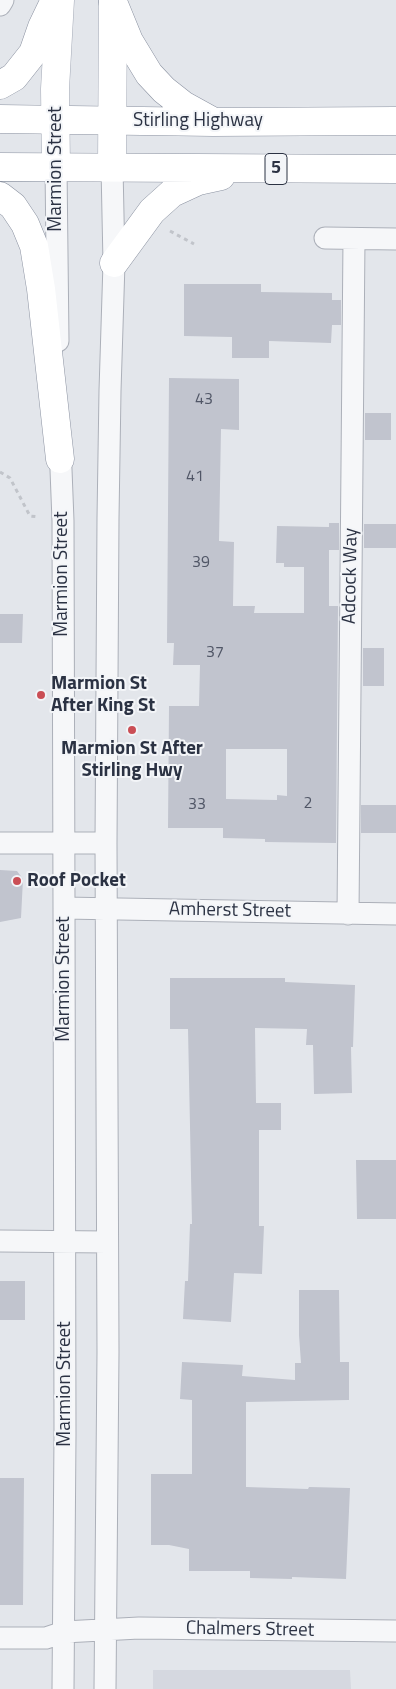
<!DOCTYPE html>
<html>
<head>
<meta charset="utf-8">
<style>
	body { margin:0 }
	canvas { display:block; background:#e3e6eb }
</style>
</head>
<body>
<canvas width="396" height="1689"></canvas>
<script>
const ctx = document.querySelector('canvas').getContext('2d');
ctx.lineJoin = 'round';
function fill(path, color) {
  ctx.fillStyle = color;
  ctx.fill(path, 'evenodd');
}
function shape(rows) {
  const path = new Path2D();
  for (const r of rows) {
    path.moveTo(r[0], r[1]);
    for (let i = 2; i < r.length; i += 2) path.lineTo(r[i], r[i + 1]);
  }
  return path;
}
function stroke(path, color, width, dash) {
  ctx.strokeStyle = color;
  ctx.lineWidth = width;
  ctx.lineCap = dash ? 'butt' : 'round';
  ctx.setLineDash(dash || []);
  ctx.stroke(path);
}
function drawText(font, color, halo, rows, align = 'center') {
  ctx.font = font + ' "Titillium Web",sans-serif';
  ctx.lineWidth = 4;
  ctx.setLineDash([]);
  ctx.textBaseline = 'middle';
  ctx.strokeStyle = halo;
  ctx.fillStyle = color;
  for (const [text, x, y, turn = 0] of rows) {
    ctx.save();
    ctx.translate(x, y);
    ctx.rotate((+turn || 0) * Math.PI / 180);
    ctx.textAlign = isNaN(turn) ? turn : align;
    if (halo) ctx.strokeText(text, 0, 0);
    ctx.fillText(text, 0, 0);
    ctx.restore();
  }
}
const built = shape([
	[153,1670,350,1670,351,1689,153,1689]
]);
const building = shape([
	[184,284,261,284,261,292,332,293,332,300,341,300,341,325,332,325,331,343,269,341,269,358,232,358,232,337,184,336],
	[169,378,239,379,239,430,221,429,219,541,234,542,233,606,255,606,254,613,304,613,304,567,284,567,284,563,276,563,277,526,329,527,329,523,339,523,339,550,329,550,329,606,338,606,336,843,265,842,265,839,223,838,223,828,168,828,169,706,199,706,200,665,173,665,174,643,167,643],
	[226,749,287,749,287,796,277,795,277,800,226,799],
	[365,413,391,413,391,440,365,440],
	[364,524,396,524,396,548,364,548],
	[0,614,23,614,22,643,0,643],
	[363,648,384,648,384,686,363,686],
	[361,805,396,805,396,833,361,833],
	[0,870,17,871,23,879,21,918,0,922],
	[170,978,285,978,285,982,355,985,353,1047,351,1047,352,1093,314,1094,313,1045,306,1045,307,1029,255,1028,256,1103,281,1103,281,1130,259,1130,259,1226,264,1226,262,1274,234,1273,231,1322,183,1319,185,1281,188,1281,190,1224,192,1224,188,1029,170,1029],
	[356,1160,396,1160,396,1219,357,1219],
	[0,1281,25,1281,25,1320,0,1320],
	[299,1290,339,1290,340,1362,349,1362,349,1400,246,1402,246,1487,308,1489,309,1487,350,1488,346,1579,292,1577,292,1579,250,1578,250,1571,189,1571,189,1549,169,1545,151,1545,151,1474,192,1474,192,1400,180,1399,182,1362,243,1365,242,1376,295,1380,295,1363,301,1363,299,1335],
	[0,1478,24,1478,23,1605,0,1605]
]);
const path = shape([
	[170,231,194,244],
	[0,472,10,478,30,516,39,517]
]);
const minor = shape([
	[0,5,3,0],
	[56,167,58,341],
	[325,238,396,239],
	[60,444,63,521,64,908,65,1435,63,1689],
	[0,843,106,843],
	[64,908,396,914],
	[348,914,354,239],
	[0,1241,107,1242],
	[0,1638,46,1638,64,1632,139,1628,396,1631],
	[105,1689,108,1352,106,843,108,518,110,391,114,263,112,167]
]);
const primary = shape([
	[56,167,55,89,60,0],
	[112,167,113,1]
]);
const trunk = shape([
	[113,2,129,41,149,74,164,90,183,105,212,121],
	[0,85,14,77,33,53,42,27,55,0],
	[0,119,213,122,396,121],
	[0,167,396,169],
	[0,196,13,206,25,224,34,246,41,289,60,459],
	[114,263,152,211,172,193,198,181,221,176]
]);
const markers = [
	[41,695,5,"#ca4e55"],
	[132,730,5,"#ca4e55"],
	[17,881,5,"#ca4e55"]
];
const numberNames = [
	["43",204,400],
	["41",195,477],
	["39",201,563],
	["37",215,653],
	["2",308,804],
	["33",197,805]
];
const shields = [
	[276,169,22]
];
const shieldNames = [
	["5",276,169]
];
const streetNames = [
	["Stirling Highway",198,121],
	["Marmion Street",56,169,-90],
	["Marmion Street",62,574,-90],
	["Adcock Way",351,576,-89],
	["Amherst Street",230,911,1],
	["Marmion Street",64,979,-90],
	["Marmion Street",65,1384,-90],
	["Chalmers Street",250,1630,1]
];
const poiNames = [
	["Marmion St",51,684],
	["After King St",51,706],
	["Marmion St After",132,749,"center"],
	["Stirling Hwy",132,771,"center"],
	["Roof Pocket",27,881]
];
fill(built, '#d5d8e0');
fill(building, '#c1c4ce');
stroke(minor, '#acb0b9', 23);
stroke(primary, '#a3a9b6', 29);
stroke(trunk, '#8b92a1', 29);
stroke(path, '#c1c4ca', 3, [4, 4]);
stroke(minor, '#f6f7f9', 21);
stroke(primary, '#fff', 28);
stroke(trunk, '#fff', 28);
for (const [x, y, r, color] of markers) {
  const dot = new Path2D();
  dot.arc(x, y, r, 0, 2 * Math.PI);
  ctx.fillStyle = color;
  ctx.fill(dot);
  stroke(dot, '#f3f5f8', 2);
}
drawText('16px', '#505666', null, numberNames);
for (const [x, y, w] of shields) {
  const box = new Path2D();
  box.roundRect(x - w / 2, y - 15.5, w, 31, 4);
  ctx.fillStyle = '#f3f5f8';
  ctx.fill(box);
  stroke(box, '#2b3243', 1);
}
drawText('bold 18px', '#2b3243', null, shieldNames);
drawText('19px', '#2b3243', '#f3f5f8', streetNames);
drawText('bold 19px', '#2b3243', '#f3f5f8', poiNames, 'left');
</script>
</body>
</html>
